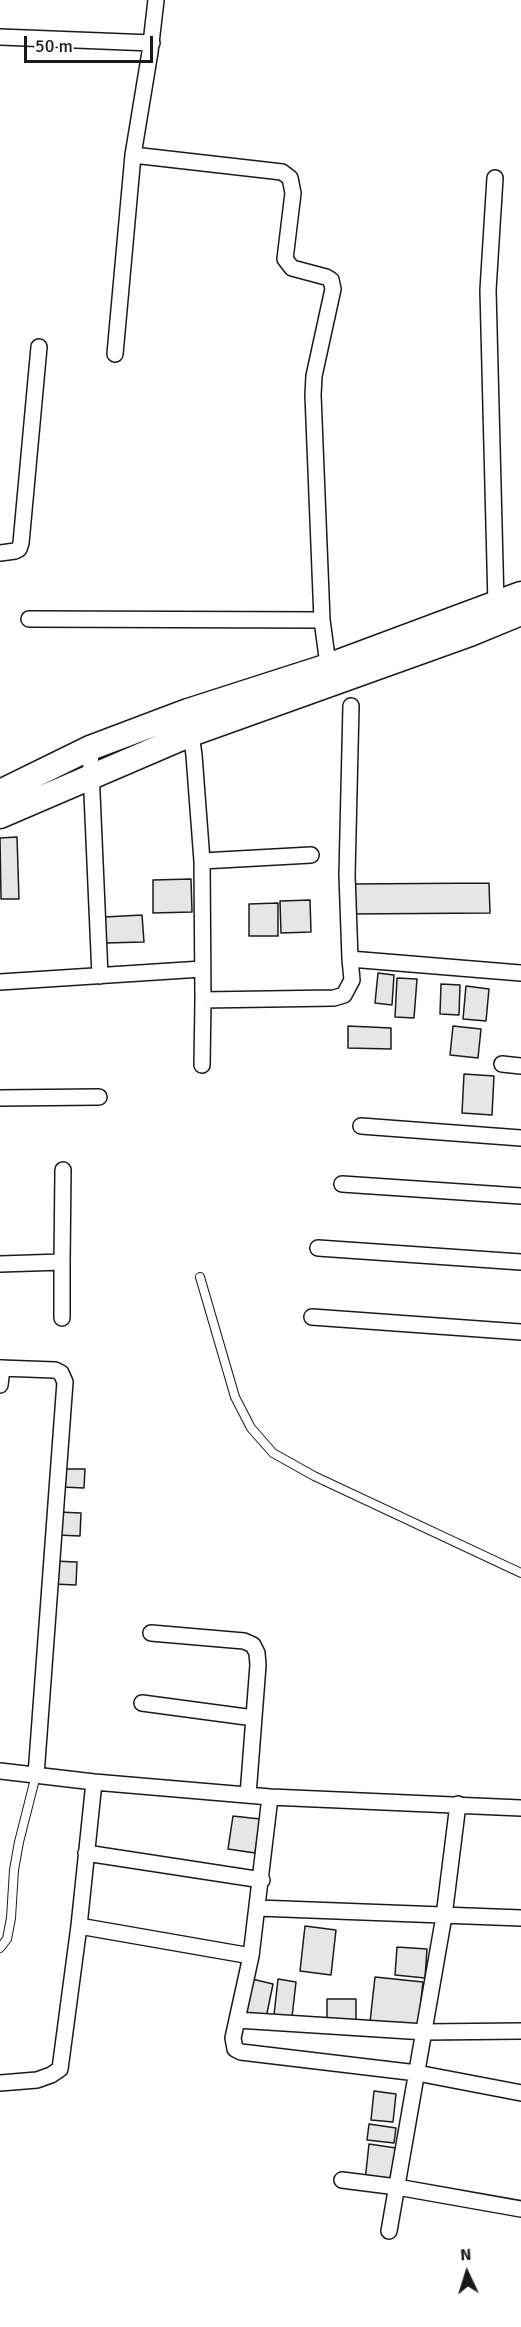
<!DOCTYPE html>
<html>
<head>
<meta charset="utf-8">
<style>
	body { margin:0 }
	#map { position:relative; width:521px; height:2327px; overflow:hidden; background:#fff; font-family:Signika,sans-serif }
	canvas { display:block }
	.north { position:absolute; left:437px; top:2243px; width:60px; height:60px; -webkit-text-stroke:4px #fff; paint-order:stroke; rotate:356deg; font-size:16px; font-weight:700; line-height:24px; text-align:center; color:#1a1a1a }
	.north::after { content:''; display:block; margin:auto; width:21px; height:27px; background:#1a1a1a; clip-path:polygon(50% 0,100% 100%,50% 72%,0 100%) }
	.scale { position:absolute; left:24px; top:36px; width:129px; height:27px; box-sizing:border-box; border:3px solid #1a1a1a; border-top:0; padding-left:8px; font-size:18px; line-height:21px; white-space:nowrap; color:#1a1a1a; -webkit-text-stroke:4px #fff; paint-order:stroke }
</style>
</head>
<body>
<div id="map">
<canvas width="521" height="2327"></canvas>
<div class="north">N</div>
<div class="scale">50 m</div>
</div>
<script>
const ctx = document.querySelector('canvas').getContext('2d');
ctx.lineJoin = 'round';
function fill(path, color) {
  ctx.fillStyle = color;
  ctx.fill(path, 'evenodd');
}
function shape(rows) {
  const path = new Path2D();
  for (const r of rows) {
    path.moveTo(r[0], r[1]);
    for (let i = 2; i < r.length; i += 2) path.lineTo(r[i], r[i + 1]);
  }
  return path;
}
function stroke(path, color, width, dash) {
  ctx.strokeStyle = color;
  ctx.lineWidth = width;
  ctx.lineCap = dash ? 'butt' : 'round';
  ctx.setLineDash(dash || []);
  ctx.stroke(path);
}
const building = shape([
	[17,837,19,899,1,899,0,838,17,837],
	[191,879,192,912,153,913,153,880,191,879],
	[489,883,490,913,349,914,349,884,489,883],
	[310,900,311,932,281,933,280,901,310,900],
	[278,903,278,936,249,936,249,904,278,903],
	[142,915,144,942,105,943,104,917,142,915],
	[378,973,394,975,392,1005,375,1003,378,973],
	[397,978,417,979,414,1018,395,1017,397,978],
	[441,984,460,985,459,1015,440,1014,441,984],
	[466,986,489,989,486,1021,463,1019,466,986],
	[348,1026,391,1028,391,1049,348,1048,348,1026],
	[453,1026,481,1029,478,1058,450,1055,453,1026],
	[464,1074,494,1076,492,1115,462,1113,464,1074],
	[63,1469,85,1469,84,1488,62,1487,63,1469],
	[58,1512,81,1513,80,1536,57,1535,58,1512],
	[54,1561,77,1562,76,1585,53,1584,54,1561],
	[233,1816,260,1819,255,1853,228,1849,233,1816],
	[305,1926,336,1930,331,1975,300,1971,305,1926],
	[397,1947,427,1949,425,1978,395,1975,397,1947],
	[375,1977,423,1982,418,2027,370,2022,375,1977],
	[252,1979,273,1984,266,2018,245,2013,252,1979],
	[278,1979,296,1982,292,2017,274,2015,278,1979],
	[327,1999,356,1999,356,2021,327,2020,327,1999],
	[374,2091,396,2094,393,2122,371,2120,374,2091],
	[369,2124,396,2128,394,2143,367,2140,369,2124],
	[369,2144,396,2148,392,2184,365,2181,369,2144]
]);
const service = shape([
	[200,1277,235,1397,251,1428,273,1453,314,1476,521,1573],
	[0,1948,7,1939,11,1918,14,1870,19,1842,36,1775]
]);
const minor = shape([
	[0,37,152,43],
	[133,155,282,172,290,178,293,193,285,259,292,268,326,277,331,280,333,289,314,376,313,395,322,620,329,672],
	[495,178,488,290,496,604],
	[115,354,133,155,150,52,156,0],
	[0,553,15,551,19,549,21,543,39,347],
	[29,619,322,620],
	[190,727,194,755,202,861,203,1000,334,998,344,995,352,980,350,959,521,973],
	[90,748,100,976],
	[202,861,311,855],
	[350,959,347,875,351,706],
	[0,982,202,969],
	[502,1064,521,1066],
	[202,1065,203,1000],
	[0,1098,99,1097],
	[361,1126,521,1138],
	[342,1184,521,1196],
	[318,1248,521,1262],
	[62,1262,62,1318],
	[0,1264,62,1262,63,1170],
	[312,1317,521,1332],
	[0,1368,55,1370,61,1373,65,1382,36,1775],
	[0,1385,2,1368],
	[151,1633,244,1641,253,1645,257,1653,258,1665,248,1795],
	[142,1703,254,1718],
	[0,1771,94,1782,270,1797,521,1808],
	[270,1797,251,1956,233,2038,235,2049,241,2052,417,2073,521,2093],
	[86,1853,262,1880],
	[258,1908,521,1918],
	[79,1926,251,1956],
	[237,2020,425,2032,521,2031],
	[0,2083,37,2080,51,2075,60,2069,79,1926,94,1782],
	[342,2180,397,2187,521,2209],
	[389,2231,444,1916,458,1804]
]);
const primary = shape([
	[0,792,90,748,188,711,328,666,521,594],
	[0,816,191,734,470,634,521,613]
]);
fill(building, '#e6e6e6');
stroke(building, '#1a1a1a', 1.5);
stroke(service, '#1a1a1a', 10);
stroke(minor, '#1a1a1a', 18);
stroke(primary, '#1a1a1a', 27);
stroke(service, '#fff', 8);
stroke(minor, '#fff', 15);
stroke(primary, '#fff', 24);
</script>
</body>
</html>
